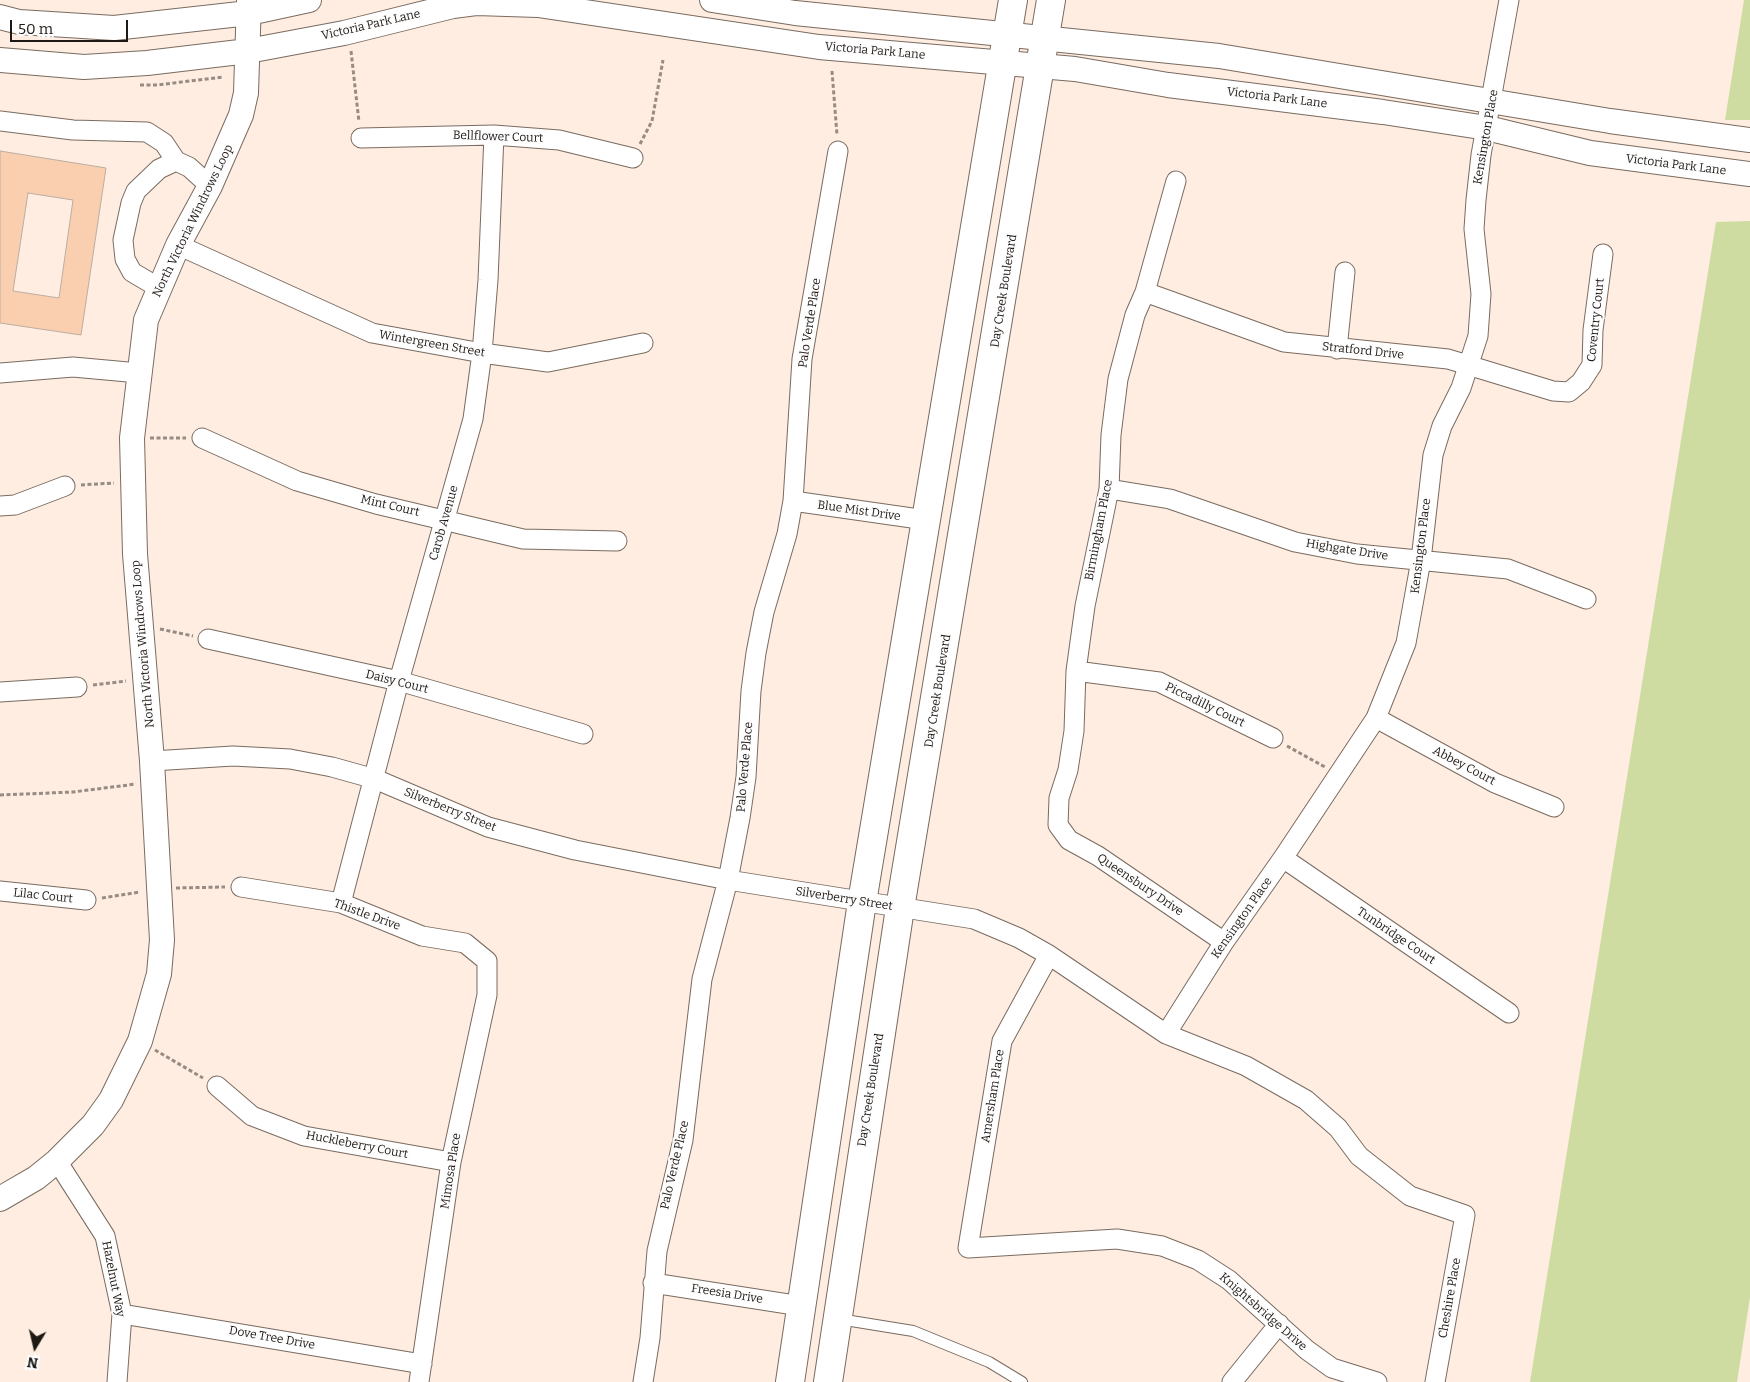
<!DOCTYPE html>
<html>
<head>
<meta charset="utf-8">
<style>
	body { margin:0 }
	#map { position:relative; width:1750px; height:1382px; overflow:hidden; background:#feede0; font-family:Bitter,serif }
	canvas { display:block }
	.north { position:absolute; left:10px; top:1322px; width:50px; height:50px; -webkit-text-stroke:4px #fdfdfd; paint-order:stroke; rotate:189deg; font-size:14px; font-weight:700; line-height:20px; text-align:center; color:#1f1915 }
	.north::after { content:''; display:block; margin:auto; width:18px; height:22px; background:#1f1915; clip-path:polygon(50% 0,100% 100%,50% 72%,0 100%) }
	.scale { position:absolute; left:10px; top:20px; width:118px; height:22px; box-sizing:border-box; border:2px solid #1f1915; border-top:0; padding-left:6px; font-size:15px; line-height:18px; white-space:nowrap; color:#1f1915; -webkit-text-stroke:4px #fdfdfd; paint-order:stroke }
</style>
</head>
<body>
<div id="map">
<canvas width="1750" height="1382"></canvas>
<div class="north">N</div>
<div class="scale">50 m</div>
</div>
<script>
const ctx = document.querySelector('canvas').getContext('2d');
ctx.lineJoin = 'round';
function fill(path, color) {
  ctx.fillStyle = color;
  ctx.fill(path, 'evenodd');
}
function shape(rows) {
  const path = new Path2D();
  for (const r of rows) {
    path.moveTo(r[0], r[1]);
    for (let i = 2; i < r.length; i += 2) path.lineTo(r[i], r[i + 1]);
  }
  return path;
}
function stroke(path, color, width, dash) {
  ctx.strokeStyle = color;
  ctx.lineWidth = width;
  ctx.lineCap = dash ? 'butt' : 'round';
  ctx.setLineDash(dash || []);
  ctx.stroke(path);
}
function drawText(font, color, halo, rows, align = 'center') {
  ctx.font = font + ' Bitter,serif';
  ctx.lineWidth = 4.5;
  ctx.setLineDash([]);
  ctx.textBaseline = 'middle';
  ctx.strokeStyle = halo;
  ctx.fillStyle = color;
  for (const [text, x, y, turn = 0] of rows) {
    ctx.save();
    ctx.translate(x, y);
    ctx.rotate((+turn || 0) * Math.PI / 180);
    ctx.textAlign = isNaN(turn) ? turn : align;
    if (halo) ctx.strokeText(text, 0, 0);
    ctx.fillText(text, 0, 0);
    ctx.restore();
  }
}
const green = shape([
	[1744,0,1750,0,1750,120,1725,120],
	[1750,221,1750,1297,1737,1382,1530,1382,1716,222]
]);
const building = shape([
	[0,151,106,168,81,335,0,323,0,151],
	[28,193,73,200,59,298,13,291,28,193]
]);
const path = shape([
	[351,51,359,122],
	[832,71,837,135],
	[140,85,157,85,223,77],
	[640,144,652,121,663,60],
	[150,438,186,438],
	[81,485,114,483],
	[160,629,193,636],
	[93,685,126,681],
	[1287,746,1325,767],
	[0,795,73,792,136,784],
	[176,888,225,887],
	[102,898,140,892],
	[155,1050,203,1078]
]);
const service = shape([
	[839,1319,913,1331,989,1362,1022,1382]
]);
const minor = shape([
	[0,121,73,130,147,132,164,143,176,161],
	[361,138,494,135,559,140,633,158],
	[1176,181,1145,292,1135,315,1118,379,1111,435,1109,489,1085,606,1076,671,1074,731,1068,770,1059,798,1058,825,1069,840,1098,856,1224,942],
	[178,245,372,333,482,353,548,362,643,343],
	[159,288,132,272,125,259,123,240,131,203,136,191,159,169,176,161,189,167,210,186],
	[1145,292,1284,342,1448,359,1553,391,1569,392,1581,382,1592,365,1593,330,1603,254],
	[1337,349,1345,272],
	[0,373,73,367,139,373],
	[202,438,297,481,376,504,523,539,617,541],
	[1109,489,1170,499,1295,542,1357,554,1508,569,1586,599],
	[793,501,926,520],
	[0,506,15,505,65,486],
	[208,639,399,681,583,734],
	[1076,671,1159,682,1273,738],
	[0,692,77,687],
	[1376,718,1495,783,1554,807],
	[152,761,233,756,290,759,332,767,375,779,488,827,575,850,728,880,974,919,1019,938,1049,955,1166,1034,1246,1066,1306,1100,1338,1128,1359,1156,1410,1196,1465,1215,1435,1382],
	[1283,858,1509,1013],
	[241,887,341,903,422,936,465,943,487,961,487,995,451,1162,419,1382],
	[0,891,86,900],
	[341,903,399,681,473,419,482,353,488,280,494,135],
	[1049,955,1002,1041,968,1248,1117,1239,1162,1246,1198,1260,1229,1280,1307,1350,1332,1368,1377,1382],
	[1166,1034,1224,942,1283,858,1376,718,1406,643,1421,560,1433,455,1442,426,1461,388,1478,336,1481,294,1474,229,1476,200,1481,155,1509,0],
	[217,1086,252,1116,304,1136,451,1162],
	[57,1161,105,1236,122,1314,117,1382],
	[653,1283,801,1306],
	[122,1314,422,1364],
	[643,1382,650,1338,657,1251,683,1140,702,979,728,880,740,818,746,777,751,691,756,653,764,612,787,534,793,501,802,359,838,151],
	[1232,1382,1279,1324]
]);
const tertiary = shape([
	[712,0,795,13,1219,56,1610,121,1750,140],
	[0,17,19,22,114,28,249,13,309,0],
	[0,60,84,67,147,63,248,51,344,33,453,6,476,3,538,5,819,47,1075,69,1168,85,1383,112,1487,128,1590,153,1750,174],
	[0,1199,36,1178,57,1161,93,1125,111,1100,140,1041,159,974,162,940,152,761,135,554,132,438,146,320,178,245,210,186,241,115,246,93,249,0]
]);
const secondary = shape([
	[790,1382,862,902,1013,0],
	[828,1382,900,908,1051,0]
]);
const streetNames = [
	["Victoria Park Lane",371,25,-13],
	["Victoria Park Lane",875,51,5],
	["Victoria Park Lane",1277,98,7],
	["Bellflower Court",498,137,2],
	["Kensington Place",1486,137,-80],
	["Victoria Park Lane",1676,165,7],
	["North Victoria Windrows Loop",193,221,-64],
	["Day Creek Boulevard",1004,291,-81],
	["Coventry Court",1596,320,-84],
	["Palo Verde Place",810,323,-81],
	["Wintergreen Street",432,344,10],
	["Stratford Drive",1363,351,6],
	["Mint Court",390,506,13],
	["Blue Mist Drive",859,511,8],
	["Carob Avenue",444,523,-74],
	["Birmingham Place",1099,530,-79],
	["Kensington Place",1421,546,-83],
	["Highgate Drive",1347,550,9],
	["North Victoria Windrows Loop",143,644,-95],
	["Daisy Court",397,682,14],
	["Day Creek Boulevard",938,691,-81],
	["Piccadilly Court",1205,705,26],
	["Abbey Court",1464,766,28],
	["Palo Verde Place",745,767,-85],
	["Silverberry Street",450,810,22],
	["Queensbury Drive",1140,885,34],
	["Lilac Court",43,896,6],
	["Silverberry Street",844,899,9],
	["Thistle Drive",367,915,20],
	["Kensington Place",1242,918,-55],
	["Tunbridge Court",1396,936,34],
	["Day Creek Boulevard",871,1090,-81],
	["Amersham Place",993,1096,-81],
	["Huckleberry Court",357,1145,11],
	["Palo Verde Place",675,1165,-77],
	["Mimosa Place",451,1171,-81],
	["Hazelnut Way",113,1279,79],
	["Freesia Drive",727,1294,9],
	["Cheshire Place",1450,1298,-80],
	["Knightsbridge Drive",1263,1312,41],
	["Dove Tree Drive",272,1338,10]
];
fill(green, '#cedca2');
fill(building, '#f9cfb0');
stroke(building, '#bdada1', 1);
stroke(service, '#7a6b60', 12);
stroke(minor, '#7a6b60', 21);
stroke(tertiary, '#7a6b60', 26);
stroke(secondary, '#7a6b60', 30);
stroke(path, '#978b83', 3, [4, 2.5]);
stroke(service, '#fff', 10);
stroke(minor, '#fff', 19);
stroke(tertiary, '#fff', 24);
stroke(secondary, '#fff', 28);
drawText('12px', '#1f1915', '#fdfdfd', streetNames);
</script>
</body>
</html>
